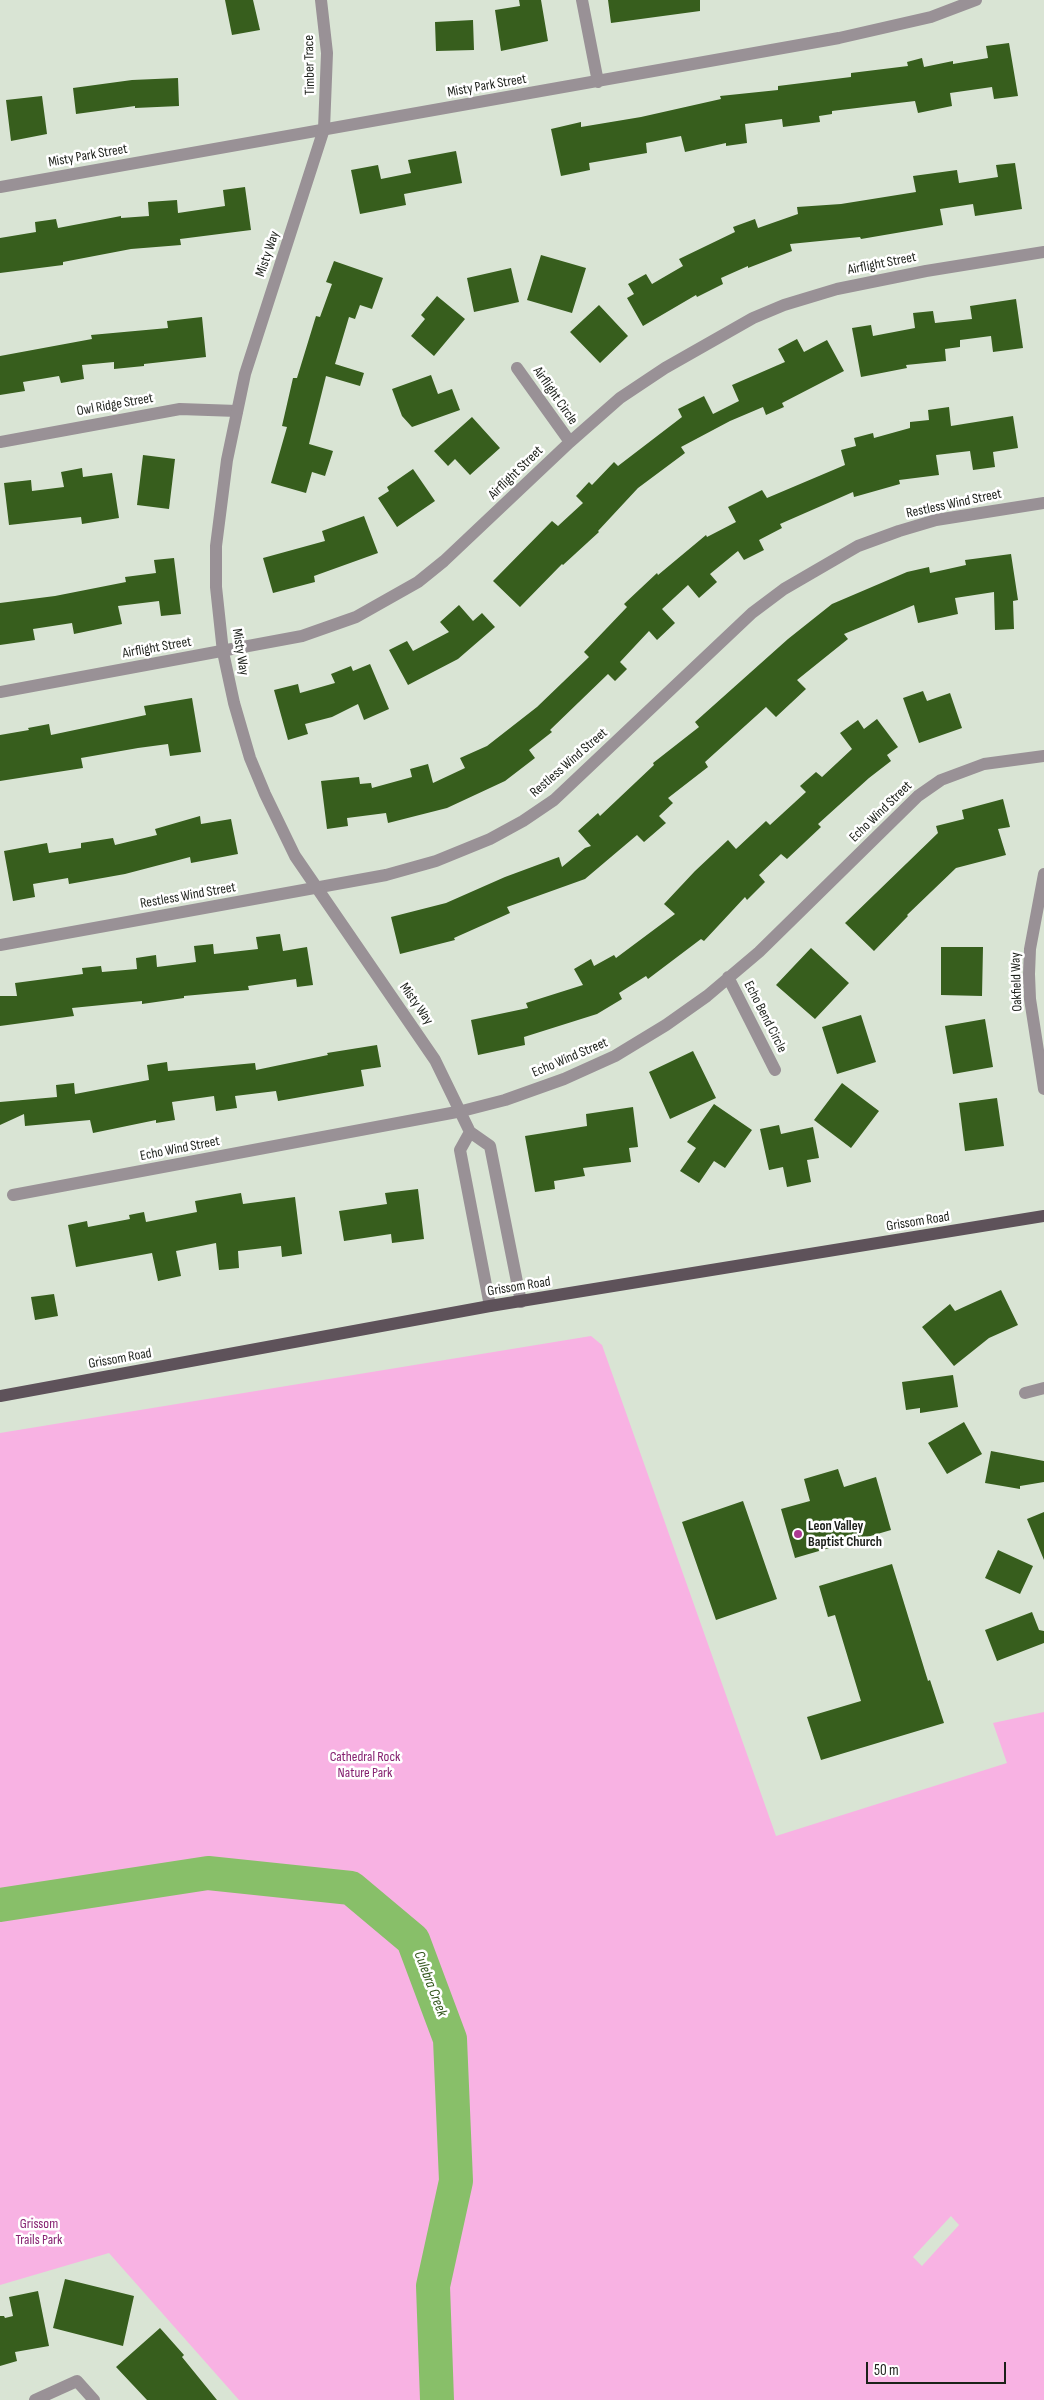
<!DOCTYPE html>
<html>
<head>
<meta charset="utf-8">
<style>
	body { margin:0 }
	#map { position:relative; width:1044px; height:2400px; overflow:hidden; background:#d9e4d4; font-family:"Sofia Sans Condensed",sans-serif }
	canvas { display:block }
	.scale { position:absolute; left:866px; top:2362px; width:140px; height:22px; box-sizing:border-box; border:2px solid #1c201a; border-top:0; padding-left:6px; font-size:15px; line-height:18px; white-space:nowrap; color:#1c201a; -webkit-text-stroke:4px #fff; paint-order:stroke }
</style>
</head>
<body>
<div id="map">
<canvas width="1044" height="2400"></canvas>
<div class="scale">50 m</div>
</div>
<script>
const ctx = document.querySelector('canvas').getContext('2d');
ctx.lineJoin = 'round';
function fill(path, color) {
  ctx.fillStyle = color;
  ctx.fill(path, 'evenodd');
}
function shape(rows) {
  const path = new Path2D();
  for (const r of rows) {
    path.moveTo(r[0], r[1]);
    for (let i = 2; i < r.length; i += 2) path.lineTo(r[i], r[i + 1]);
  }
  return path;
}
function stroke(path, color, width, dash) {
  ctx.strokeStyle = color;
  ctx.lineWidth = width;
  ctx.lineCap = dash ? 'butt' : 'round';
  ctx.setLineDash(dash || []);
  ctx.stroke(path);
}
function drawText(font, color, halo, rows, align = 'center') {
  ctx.font = font + ' "Sofia Sans Condensed",sans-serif';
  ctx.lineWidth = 5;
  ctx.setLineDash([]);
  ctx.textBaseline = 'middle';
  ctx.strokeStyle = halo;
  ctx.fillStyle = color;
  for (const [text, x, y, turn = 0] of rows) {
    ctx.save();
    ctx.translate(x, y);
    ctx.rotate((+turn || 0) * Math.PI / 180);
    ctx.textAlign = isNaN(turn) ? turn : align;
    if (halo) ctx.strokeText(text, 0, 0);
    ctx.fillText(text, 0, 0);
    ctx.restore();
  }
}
const green = shape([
	[591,1336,602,1345,776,1836,1007,1763,993,1723,1044,1712,1044,2400,239,2400,109,2253,0,2285,0,1433],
	[951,2216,959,2225,922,2266,913,2257]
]);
const river = shape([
	[0,1905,208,1873,351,1888,413,1940,450,2039,456,2181,433,2286,437,2400]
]);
const building = shape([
	[225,0,253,0,260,30,232,35],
	[519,0,541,0,548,41,501,51,495,10,520,6],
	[608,0,700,0,700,11,611,23],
	[473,20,474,50,436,51,435,22],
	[1009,43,1018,96,994,99,992,87,950,93,952,106,918,113,915,101,832,111,832,114,819,116,820,122,783,127,782,119,745,124,747,143,726,146,726,143,685,152,681,136,646,143,647,153,589,163,590,170,561,176,551,129,581,122,581,127,641,117,721,99,720,96,778,90,778,86,851,77,851,73,908,66,907,62,922,58,924,67,953,61,953,64,988,58,986,46],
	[178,78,179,106,135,108,135,106,76,114,73,88,132,80],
	[42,96,47,134,11,141,6,100],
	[456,151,462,183,404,194,406,205,360,214,351,170,378,165,381,179,411,173,408,160],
	[1015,163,1022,209,975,216,973,204,940,209,943,225,861,239,860,237,790,244,792,251,748,268,748,266,721,278,723,284,697,297,696,295,643,326,627,298,634,294,628,284,646,274,652,284,683,266,679,259,735,232,733,227,755,219,758,228,798,214,797,207,841,204,916,192,913,176,957,170,959,183,998,177,996,165],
	[245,187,251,230,180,239,181,245,131,249,63,262,63,265,0,273,0,238,36,232,35,222,56,219,58,228,121,216,121,218,149,216,148,202,177,200,178,213,225,206,223,190],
	[541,255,586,268,572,313,527,300],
	[334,261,383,278,372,309,360,305,355,319,349,317,335,364,364,373,360,386,326,376,309,444,333,451,325,476,312,472,306,493,271,483,287,427,282,426,293,378,297,378,316,316,320,317,332,284,326,282],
	[511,268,519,302,474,312,467,278],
	[437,296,465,319,434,356,411,336,425,319,421,315],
	[1016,299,1023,348,993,352,991,336,960,340,960,347,945,349,946,361,906,365,907,368,861,377,852,328,871,325,873,336,915,328,913,313,933,311,935,323,972,319,970,306],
	[599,305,628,336,600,363,570,332],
	[202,317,206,357,144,364,144,366,114,369,114,362,82,365,84,379,61,383,59,376,23,382,25,391,0,395,0,356,92,339,91,335,168,328,167,321],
	[797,339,804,352,827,340,844,371,782,403,784,407,766,415,763,407,730,421,681,447,685,453,638,488,598,531,599,532,563,565,562,564,520,607,493,581,552,521,558,526,583,503,576,496,589,482,592,485,614,462,618,466,682,417,678,409,704,396,713,414,739,401,732,385,785,362,778,349],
	[431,375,438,394,452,389,460,410,412,427,402,416,392,389],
	[949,407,951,426,1013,416,1018,448,993,452,995,467,973,470,970,451,936,455,939,475,899,480,900,484,854,497,853,492,780,524,782,528,759,540,764,550,744,560,738,551,710,574,717,582,699,598,688,585,662,609,675,623,657,640,649,631,620,662,627,669,615,681,608,674,550,730,552,732,529,750,535,758,505,781,447,808,388,823,386,813,347,818,348,826,327,829,321,781,359,777,360,784,371,783,372,788,412,777,410,769,428,764,433,783,465,768,460,758,487,746,537,707,589,657,584,652,627,607,624,604,657,573,658,575,706,535,707,537,736,522,728,507,762,490,767,498,845,465,841,450,856,446,854,438,873,433,874,438,910,428,910,422,929,420,928,410],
	[472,417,500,448,470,475,455,459,448,466,434,451],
	[143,455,175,459,169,509,137,505],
	[82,468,83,477,112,473,119,518,82,524,81,517,9,525,4,483,31,480,32,491,64,487,61,472],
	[413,469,435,501,397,527,378,498,389,491,387,487],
	[364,516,378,553,314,576,315,582,273,593,263,558,325,541,322,531],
	[1011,554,1018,600,1013,601,1014,629,995,630,994,592,955,598,958,614,918,623,914,605,844,634,848,639,797,680,806,689,776,717,766,707,705,762,708,767,668,798,673,803,659,816,666,823,644,842,637,835,585,879,507,907,510,913,454,938,455,940,400,954,391,917,446,903,505,877,559,857,562,867,585,848,591,846,578,831,598,813,600,816,654,765,653,763,699,727,695,722,788,639,832,604,907,572,929,567,930,573,966,565,965,560],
	[174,558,181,614,161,616,159,601,118,606,122,624,74,634,72,623,33,629,35,640,0,645,0,603,55,596,126,582,125,577,156,573,154,560],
	[459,605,473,621,482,613,495,627,458,659,408,685,389,650,407,641,413,651,449,632,440,622],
	[370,664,389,709,364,720,358,704,332,717,305,724,308,734,288,740,274,690,298,684,300,693,335,683,331,674,351,666,353,671],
	[923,691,927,701,950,693,962,728,919,743,903,698],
	[192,698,201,752,170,756,168,744,138,748,81,758,83,768,0,781,0,735,29,730,28,728,49,724,51,735,146,715,144,706],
	[877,719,898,747,887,755,891,761,869,778,818,824,821,827,787,859,781,854,759,875,765,882,747,900,745,897,704,941,701,939,648,979,646,976,619,993,622,999,597,1014,524,1037,525,1045,478,1055,471,1020,528,1008,526,1003,583,985,574,969,591,959,594,966,614,955,616,958,675,914,664,904,695,871,728,840,736,849,766,821,770,825,806,792,800,786,816,772,822,777,852,749,840,733,858,720,864,729],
	[1003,799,1010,827,998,829,1006,855,956,868,907,915,908,916,874,951,845,923,938,833,936,826,964,819,962,810],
	[200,816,201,824,231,819,238,854,191,863,190,857,125,874,69,884,68,878,33,884,35,897,13,901,4,851,47,843,49,853,81,848,81,843,113,838,115,845,157,835,155,829],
	[280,934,283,951,307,947,313,985,297,987,296,979,248,986,249,990,184,996,184,998,142,1004,142,1001,72,1008,74,1016,0,1026,0,996,17,996,15,983,83,974,82,968,101,966,102,972,137,969,136,958,156,955,157,967,196,962,194,946,213,944,214,954,258,949,256,937],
	[941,947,983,947,982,996,941,995],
	[811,948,849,983,815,1019,776,985],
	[861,1015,876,1062,837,1074,822,1027],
	[985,1019,993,1067,953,1074,945,1026],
	[377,1045,381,1067,361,1070,364,1086,278,1101,276,1091,235,1096,237,1108,216,1111,214,1096,172,1102,175,1120,156,1123,156,1120,93,1133,90,1120,25,1126,24,1114,0,1125,0,1102,57,1097,56,1085,74,1083,75,1094,149,1080,147,1065,167,1062,168,1071,255,1063,256,1070,328,1055,327,1053],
	[693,1051,716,1098,670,1119,649,1072],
	[842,1083,879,1111,851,1148,814,1120],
	[997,1098,1004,1146,965,1151,959,1103],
	[714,1104,752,1130,725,1168,714,1161,699,1183,680,1171,696,1148,687,1142],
	[633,1107,638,1147,629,1148,631,1162,583,1168,585,1176,554,1181,555,1189,535,1192,525,1136,587,1126,586,1114],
	[779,1125,781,1134,813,1127,819,1158,807,1160,811,1182,787,1187,783,1167,769,1170,760,1129],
	[418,1189,424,1239,392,1243,391,1234,344,1241,339,1211,387,1204,385,1193],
	[241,1193,243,1204,295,1197,302,1254,282,1257,281,1246,238,1251,239,1268,219,1270,216,1243,176,1251,181,1276,158,1281,152,1253,76,1267,68,1225,87,1221,88,1227,130,1219,129,1215,144,1212,146,1222,197,1212,195,1201],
	[1001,1290,1018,1325,989,1338,954,1366,922,1327,950,1304,955,1311],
	[54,1294,58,1316,35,1320,31,1297],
	[953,1375,958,1407,920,1413,920,1408,906,1410,902,1382],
	[964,1422,982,1454,947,1474,928,1443],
	[991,1451,1044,1461,1044,1482,1020,1486,1020,1489,985,1483],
	[838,1469,844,1487,876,1477,891,1530,795,1558,781,1509,810,1501,804,1479],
	[743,1501,777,1599,716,1620,682,1522],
	[1044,1512,1044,1560,1027,1519],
	[998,1550,1033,1566,1020,1594,985,1578],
	[892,1564,928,1681,930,1680,944,1723,821,1760,807,1717,861,1701,835,1615,828,1617,819,1586],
	[1032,1612,1039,1630,1044,1631,1044,1643,997,1661,985,1630],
	[65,2279,134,2296,123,2346,53,2328],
	[38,2291,49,2346,15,2352,17,2361,0,2366,0,2316,4,2316,5,2318,13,2316,9,2297],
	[160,2328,184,2355,182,2357,217,2400,147,2400,116,2367]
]);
const minor = shape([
	[582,0,598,82],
	[0,187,839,38,931,17,976,0],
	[517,368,570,442],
	[0,442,180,409,237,411],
	[0,692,302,636,356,617,418,582,444,561,570,442,620,398,665,368,753,318,784,305,837,289,926,271,1044,252],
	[1044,874,1030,949,1029,974,1030,999,1044,1089],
	[0,945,386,875,436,861,490,839,523,821,554,800,752,613,784,589,858,546,899,531,936,520,1044,503],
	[728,977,775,1070],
	[13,1195,462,1111,505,1100,564,1079,615,1056,666,1025,707,996,759,952,918,796,941,780,984,764,1044,756],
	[1025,1393,1044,1388],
	[35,2400,77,2381,94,2400]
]);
const tertiary = shape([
	[321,0,327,53,324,129,245,374,227,460,216,546,216,587,223,652,234,703,250,758,265,794,295,856,435,1060,470,1132,490,1146,521,1302],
	[470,1132,460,1150,490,1306]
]);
const primary = shape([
	[0,1396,490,1306,1044,1216]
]);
const markers = [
	[798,1534,5,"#ac3892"]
];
const streetNames = [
	["Timber Trace",310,65,-91],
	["Misty Park Street",487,86,-10],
	["Misty Park Street",88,156,-10],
	["Misty Way",268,254,-71],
	["Airflight Street",882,264,-11],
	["Airflight Circle",555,396,55],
	["Owl Ridge Street",115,405,-10],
	["Airflight Street",516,473,-44],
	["Restless Wind Street",954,504,-12],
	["Airflight Street",157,648,-10],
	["Misty Way",240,652,81],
	["Restless Wind Street",569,763,-41],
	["Echo Wind Street",881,812,-44],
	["Restless Wind Street",188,896,-10],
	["Oakfield Way",1017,982,-92],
	["Misty Way",416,1004,55],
	["Echo Bend Circle",765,1017,63],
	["Echo Wind Street",570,1058,-23],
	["Echo Wind Street",180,1149,-11],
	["Grissom Road",918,1222,-9],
	["Grissom Road",519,1287,-9],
	["Grissom Road",120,1359,-10]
];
const poiNames = [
	["Leon Valley",808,1526],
	["Baptist Church",808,1542]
];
const parkNames = [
	["Cathedral Rock",365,1757],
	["Nature Park",365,1773],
	["Grissom",39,2224],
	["Trails Park",39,2240]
];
const waterNames = [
	["Culebra Creek",430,1984,69]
];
fill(green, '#f8b2e3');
stroke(river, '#88bf69', 34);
fill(building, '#375e1d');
stroke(minor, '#999196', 12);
stroke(tertiary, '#999196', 12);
stroke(primary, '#5e525a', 12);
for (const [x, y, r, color] of markers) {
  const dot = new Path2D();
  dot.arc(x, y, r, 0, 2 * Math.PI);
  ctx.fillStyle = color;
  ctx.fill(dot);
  stroke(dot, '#fff', 2);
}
drawText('14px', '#1c201a', '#fff', streetNames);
drawText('bold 14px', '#1c201a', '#fff', poiNames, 'left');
drawText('14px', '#852170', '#fff', parkNames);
drawText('italic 15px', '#33571c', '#fff', waterNames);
</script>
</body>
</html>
